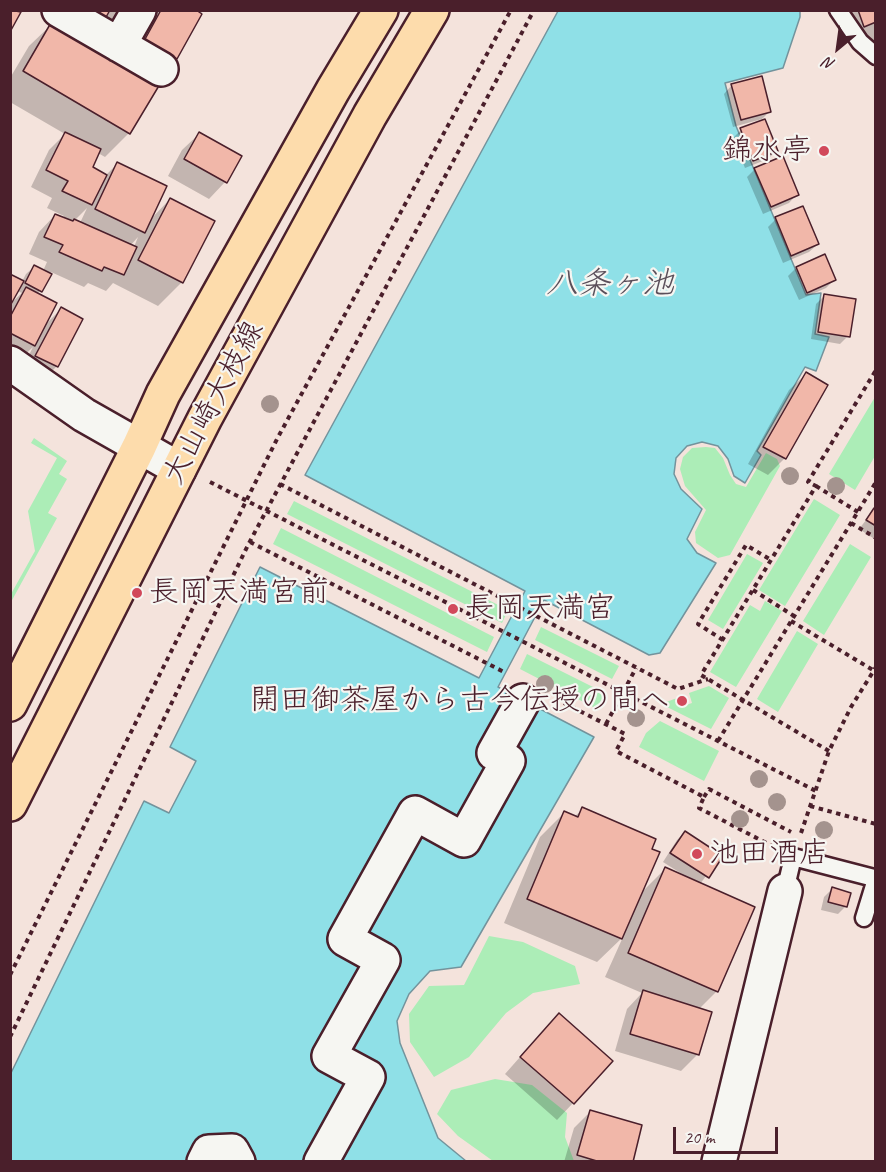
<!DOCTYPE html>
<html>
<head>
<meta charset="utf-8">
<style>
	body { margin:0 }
	#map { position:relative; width:886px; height:1172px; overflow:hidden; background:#f4e3dc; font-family:Caveat,sans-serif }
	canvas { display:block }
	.frame { position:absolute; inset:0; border:12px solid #4a1f2b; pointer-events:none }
	.north { position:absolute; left:808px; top:18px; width:60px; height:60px; -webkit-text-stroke:4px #f6f6f2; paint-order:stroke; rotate:209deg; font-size:16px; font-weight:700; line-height:24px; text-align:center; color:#4a1f2b }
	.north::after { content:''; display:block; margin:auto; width:21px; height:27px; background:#4a1f2b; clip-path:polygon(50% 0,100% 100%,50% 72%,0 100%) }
	.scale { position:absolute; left:673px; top:1127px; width:105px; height:27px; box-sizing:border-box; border:3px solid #4a1f2b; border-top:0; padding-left:8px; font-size:18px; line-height:21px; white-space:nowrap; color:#4a1f2b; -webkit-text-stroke:4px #f6f6f2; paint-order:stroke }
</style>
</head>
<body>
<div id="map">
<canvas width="886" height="1172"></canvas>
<div class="frame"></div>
<div class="north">N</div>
<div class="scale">20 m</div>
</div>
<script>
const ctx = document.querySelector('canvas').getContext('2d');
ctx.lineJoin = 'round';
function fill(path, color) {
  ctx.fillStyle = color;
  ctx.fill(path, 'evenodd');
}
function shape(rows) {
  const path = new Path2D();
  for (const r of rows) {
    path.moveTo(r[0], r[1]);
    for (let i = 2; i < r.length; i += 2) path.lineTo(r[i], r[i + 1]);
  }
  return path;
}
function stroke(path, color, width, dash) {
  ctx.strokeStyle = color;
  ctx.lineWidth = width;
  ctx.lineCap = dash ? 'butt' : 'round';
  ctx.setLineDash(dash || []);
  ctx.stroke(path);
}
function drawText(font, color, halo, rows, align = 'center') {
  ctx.font = font + ' Caveat,"Klee One",sans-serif';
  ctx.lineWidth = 4.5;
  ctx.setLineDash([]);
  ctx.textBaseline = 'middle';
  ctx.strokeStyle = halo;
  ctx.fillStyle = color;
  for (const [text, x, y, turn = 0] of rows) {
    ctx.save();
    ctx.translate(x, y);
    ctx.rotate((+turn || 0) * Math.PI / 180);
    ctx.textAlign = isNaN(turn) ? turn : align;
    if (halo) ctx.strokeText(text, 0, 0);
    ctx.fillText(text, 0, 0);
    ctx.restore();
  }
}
const green = shape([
	[875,397,875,456,855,490,829,474],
	[34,438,67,461,59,474,67,479,48,513,57,518,11,602,11,594,35,551,28,511,57,458,31,443],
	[706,447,715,448,723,458,730,475,736,484,746,487,766,453,777,459,780,466,730,555,718,558,696,543,695,532,706,510,685,486,680,469,683,457,692,448],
	[814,499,840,515,785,606,759,590],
	[294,501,508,610,502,623,287,514],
	[281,528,494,637,487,652,273,544],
	[850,544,871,557,824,635,803,621],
	[747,554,763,563,723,629,708,620],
	[765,601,782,611,736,687,710,672,750,605,760,611],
	[541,627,619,666,612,679,535,640],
	[797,631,818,644,778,712,757,699],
	[527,654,605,693,597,709,520,669],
	[709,686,729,698,711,729,661,704,677,698,680,707,692,703,689,693],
	[660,721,719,751,704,781,639,747,646,733],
	[489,936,523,942,575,966,580,984,533,993,506,1013,469,1057,434,1077,410,1042,409,1014,429,986,464,985],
	[495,1079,532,1085,567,1113,565,1137,574,1161,493,1161,458,1136,437,1114,451,1090]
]);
const water = shape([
	[558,11,800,11,800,17,783,68,725,83,736,126,806,295,821,293,815,334,829,337,816,371,805,367,757,451,761,455,745,483,734,476,728,459,718,446,702,442,687,446,676,458,674,474,681,489,702,509,687,539,697,553,716,563,660,653,649,655,544,600,498,687,594,737,461,967,430,971,409,994,397,1021,400,1043,438,1138,466,1161,11,1161,10,1075,144,801,169,813,196,761,170,747,260,567,479,678,525,591,305,475,558,11]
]);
const shadow = shape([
	[75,10,121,10,104,28],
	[156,10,203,10,176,58,159,75,129,58],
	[835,10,876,10,876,49,865,36,847,42],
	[53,23,129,133,105,157,98,153,91,168,105,176,117,164,150,220,170,199,182,282,158,306,113,283,106,291,88,283,84,287,51,272,37,295,45,325,61,309,81,320,57,366,40,383,20,373,33,347,17,362,10,358,10,304,22,293,17,291,26,274,35,266,43,271,47,262,29,254,39,232,55,215,63,219,64,216,47,208,52,198,31,187,49,150,65,134,10,102,10,78,29,46],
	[87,208,80,223,74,221],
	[138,237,134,247,130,246],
	[732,85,770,111,762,119,733,127,724,94],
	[741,130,776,151,768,159,745,168,733,138],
	[199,134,240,156,225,182,209,199,168,176,182,150],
	[755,169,797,194,789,203,763,214,747,177],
	[776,219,818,244,809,252,783,263,768,227],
	[796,268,834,280,826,288,799,300,788,276],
	[824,296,848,336,840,344,811,339,816,304],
	[806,374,785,458,768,475,748,464,789,390],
	[874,510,876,511,876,535,873,538,859,529],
	[583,809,639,895,665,869,684,877,685,876,663,862,677,840,685,832,721,856,700,884,753,908,717,991,699,1009,710,1013,697,1055,681,1071,615,1051,627,1009,642,993,605,977,623,937,597,962,504,923,540,837,564,813,574,817],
	[832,889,846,906,838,914,821,910,824,897],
	[543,1031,573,1103,557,1120,505,1074],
	[590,1112,631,1162,564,1162,574,1128]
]);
const building = shape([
	[10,10,21,12,10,32,10,10],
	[90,10,110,10,105,19,90,10],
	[161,10,196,10,202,14,177,59,144,41,161,10],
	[858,10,876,10,876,22,864,27,858,10],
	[52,21,160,84,130,134,23,71,52,21],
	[762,76,771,112,741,120,731,84,762,76],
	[765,119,778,151,753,161,740,128,765,119],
	[65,132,101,149,93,167,107,175,92,205,62,191,68,181,46,170,65,132],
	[199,132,242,156,227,183,184,159,199,132],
	[783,156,799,195,771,207,754,168,783,156],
	[117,162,167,186,145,233,95,209,117,162],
	[170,198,215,221,183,283,138,260,170,198],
	[803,206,819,244,791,256,775,217,803,206],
	[55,214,73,221,74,219,137,247,124,275,104,267,102,271,59,252,63,245,44,237,55,214],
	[825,254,836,280,807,293,796,267,825,254],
	[34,265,52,274,42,292,25,283,34,265],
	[10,274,24,281,10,306,10,274],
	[26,287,57,303,35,346,10,333,10,317,26,287],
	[824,294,856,299,850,337,818,332,824,294],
	[61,307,83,319,58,367,35,356,61,307],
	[806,372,828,385,786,459,763,447,806,372],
	[874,508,876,509,876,526,866,520,874,508],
	[582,807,656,839,652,849,660,852,622,939,527,899,564,811,578,817,582,807],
	[685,831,723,856,709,878,670,853,685,831],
	[665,867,755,907,718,992,628,953,665,867],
	[832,887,851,893,847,907,828,902,832,887],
	[643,990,712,1012,699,1055,630,1034,643,990],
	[559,1013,613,1061,574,1104,520,1057,559,1013],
	[590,1110,642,1125,633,1162,600,1162,577,1155,590,1110]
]);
const path = shape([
	[210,482,816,791],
	[280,484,678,689,708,679],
	[816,486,858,512],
	[851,523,876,538],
	[250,542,504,672],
	[753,590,794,616],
	[791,621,873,670],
	[723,640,698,624,746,545,771,560],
	[556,699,625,734,616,751,704,797,699,808,772,846],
	[606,724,636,668],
	[718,741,876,482],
	[829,751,701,675,816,486,808,482,876,370],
	[704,797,709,789,791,832],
	[810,806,876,824],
	[801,833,829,751,851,707,876,667],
	[10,975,277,439,511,10],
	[10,1037,248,545,534,10]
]);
const lane = shape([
	[838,10,860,42,876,56],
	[785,891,793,857,874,878],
	[864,918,876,879]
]);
const street = shape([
	[59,10,161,69],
	[119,45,139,10],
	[204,1162,209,1152,232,1151,238,1162],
	[321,1162,368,1077,329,1056,383,960,345,939,415,813,464,840,508,761,494,753,523,701],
	[719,1162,785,891]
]);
const secondary = shape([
	[10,363,84,415,179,469]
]);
const primary = shape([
	[10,704,139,447,163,394,333,90,381,10],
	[10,804,205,418,370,115,432,10]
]);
const trees = [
	[270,404],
	[790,476],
	[836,486],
	[545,684],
	[636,718],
	[759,779],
	[777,802],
	[740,819],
	[824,830]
];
const markers = [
	[824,151,6,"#d1495b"],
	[137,593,6,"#d1495b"],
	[453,609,6,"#d1495b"],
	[682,701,6,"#d1495b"],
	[697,854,6,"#d1495b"]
];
const poiNames = [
	["錦水亭",812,151,"right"],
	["長岡天満宮前",149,593],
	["長岡天満宮",465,609],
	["開田御茶屋から古今伝授の間へ",670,701,"right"],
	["池田酒店",709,854]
];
const streetNames = [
	["大山崎大枝線",214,403,-62]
];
const waterNames = [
	["八条ヶ池",610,285]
];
fill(green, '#acedb7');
fill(water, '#8fe0e7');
stroke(water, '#73939c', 1.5);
fill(shadow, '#0003');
fill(building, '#f1b7a9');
stroke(building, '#4a1f2b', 1.5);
stroke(lane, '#4a1f2b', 21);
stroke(street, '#4a1f2b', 38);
stroke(secondary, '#4a1f2b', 38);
stroke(primary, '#4a1f2b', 38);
stroke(path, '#4a1f2b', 4, [4.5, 4.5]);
stroke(lane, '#f6f6f2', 16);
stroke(street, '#f6f6f2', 33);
stroke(secondary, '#f6f6f2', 33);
stroke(primary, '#fddcac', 33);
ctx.fillStyle = '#a4938e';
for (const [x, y] of trees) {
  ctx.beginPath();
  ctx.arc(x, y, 9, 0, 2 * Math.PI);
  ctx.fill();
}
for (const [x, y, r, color] of markers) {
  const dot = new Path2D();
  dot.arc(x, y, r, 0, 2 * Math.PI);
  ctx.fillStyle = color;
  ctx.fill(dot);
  stroke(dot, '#f6f6f2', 2);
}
drawText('30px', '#4a1f2b', '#f6f6f2', poiNames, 'left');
drawText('30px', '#4a1f2b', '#f6f6f2', streetNames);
drawText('italic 32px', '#5b4f5a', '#f6f6f2', waterNames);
</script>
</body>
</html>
